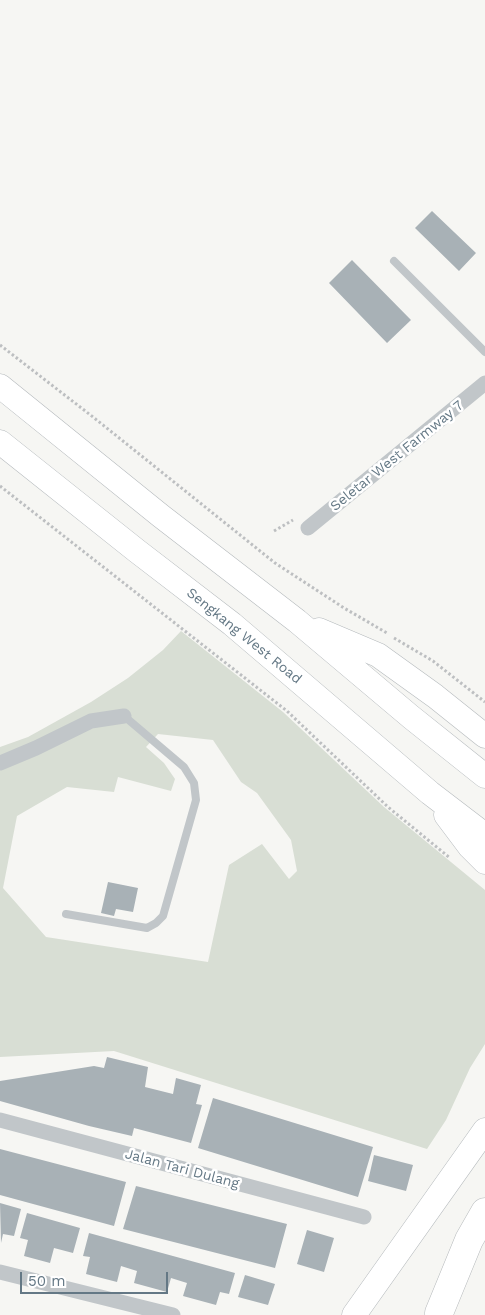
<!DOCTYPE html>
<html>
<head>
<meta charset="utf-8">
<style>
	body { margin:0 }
	#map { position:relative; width:485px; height:1315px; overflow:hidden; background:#f6f6f3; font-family:"Work Sans",sans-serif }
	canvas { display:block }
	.scale { position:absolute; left:20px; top:1272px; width:148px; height:22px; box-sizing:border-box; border:2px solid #647885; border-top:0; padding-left:6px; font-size:15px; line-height:18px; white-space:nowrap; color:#647885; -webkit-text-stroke:4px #fff; paint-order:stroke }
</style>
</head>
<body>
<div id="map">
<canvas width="485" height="1315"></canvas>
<div class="scale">50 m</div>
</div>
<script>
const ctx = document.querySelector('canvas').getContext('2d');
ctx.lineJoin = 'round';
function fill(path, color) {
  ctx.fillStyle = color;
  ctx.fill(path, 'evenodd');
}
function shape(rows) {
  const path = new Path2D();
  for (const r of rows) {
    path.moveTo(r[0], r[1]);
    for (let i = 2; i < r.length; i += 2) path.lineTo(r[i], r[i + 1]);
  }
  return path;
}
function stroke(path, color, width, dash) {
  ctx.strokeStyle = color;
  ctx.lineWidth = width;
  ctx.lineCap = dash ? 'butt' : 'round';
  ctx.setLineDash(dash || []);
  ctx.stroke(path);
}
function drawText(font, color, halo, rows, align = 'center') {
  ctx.font = font + ' "Work Sans",sans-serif';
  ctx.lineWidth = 5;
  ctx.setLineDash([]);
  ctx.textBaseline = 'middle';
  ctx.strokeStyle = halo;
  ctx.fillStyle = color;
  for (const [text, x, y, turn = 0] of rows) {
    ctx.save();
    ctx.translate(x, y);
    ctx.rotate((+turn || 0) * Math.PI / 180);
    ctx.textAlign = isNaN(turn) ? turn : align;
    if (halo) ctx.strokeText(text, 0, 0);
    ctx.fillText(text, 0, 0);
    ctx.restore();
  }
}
const green = shape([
	[181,631,283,712,384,807,485,890,485,1044,470,1068,446,1120,427,1149,114,1051,0,1057,0,747,28,737,91,702,128,678,163,650],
	[158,734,213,740,241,782,257,793,291,840,297,871,289,879,262,844,229,865,208,962,46,937,3,888,17,816,67,787,114,792,118,777,171,791,175,779,164,763,146,747]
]);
const building = shape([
	[432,211,476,253,459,271,415,228],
	[352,260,411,320,387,343,329,283],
	[108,882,138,888,133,912,116,909,114,916,101,913],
	[107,1057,148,1067,145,1087,173,1094,176,1078,201,1085,196,1104,202,1105,191,1143,134,1128,132,1136,89,1126,0,1101,0,1081,94,1066,104,1068],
	[213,1098,373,1147,358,1197,198,1148],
	[0,1149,126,1182,114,1226,0,1195],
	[374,1155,413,1165,406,1191,368,1181],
	[136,1186,287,1224,275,1268,123,1229],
	[0,1203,21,1209,14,1236,3,1234,1,1243],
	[27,1213,80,1228,73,1253,54,1248,50,1263,24,1256,28,1240,20,1238],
	[307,1230,334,1238,324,1272,297,1264],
	[89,1233,235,1273,229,1294,220,1292,216,1305,183,1296,187,1283,171,1278,167,1292,134,1283,137,1271,121,1266,117,1282,86,1274,90,1257,83,1256],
	[245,1275,275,1284,268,1305,238,1297]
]);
const path = shape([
	[0,345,93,417,275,563,344,608,387,633],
	[0,486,287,711,388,807,450,858],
	[274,531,293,520],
	[394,638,433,661,485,702]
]);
const lane = shape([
	[394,261,485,352],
	[66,914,147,928,156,923,163,916,196,800,194,783,184,767,124,716]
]);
const street = shape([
	[308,528,485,383],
	[0,763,36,748,91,721,124,716],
	[0,1120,364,1217],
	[0,1272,173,1315]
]);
const primary = shape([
	[0,386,161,516,297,621,411,717,485,776],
	[0,442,137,551,232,624,430,793,485,835],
	[319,630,378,655,435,696,485,736],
	[446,815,470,847,485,862],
	[354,1315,485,1130]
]);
const highway = shape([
	[439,1313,469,1240,485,1212]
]);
const streetNames = [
	["Seletar West Farmway 7",397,456,-39],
	["Sengkang West Road",244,636,39],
	["Jalan Tari Dulang",182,1169,15]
];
fill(green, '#d8ded4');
fill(building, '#a8b1b6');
stroke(primary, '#b4b9bc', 25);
stroke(highway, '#b6babc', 29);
stroke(path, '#bdbfc1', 3, [2.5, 2.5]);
stroke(lane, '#c1c6c9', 8);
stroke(street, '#c1c6c9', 15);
stroke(primary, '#fff', 24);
stroke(highway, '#fff', 28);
drawText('14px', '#647885', '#fff', streetNames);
</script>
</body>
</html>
